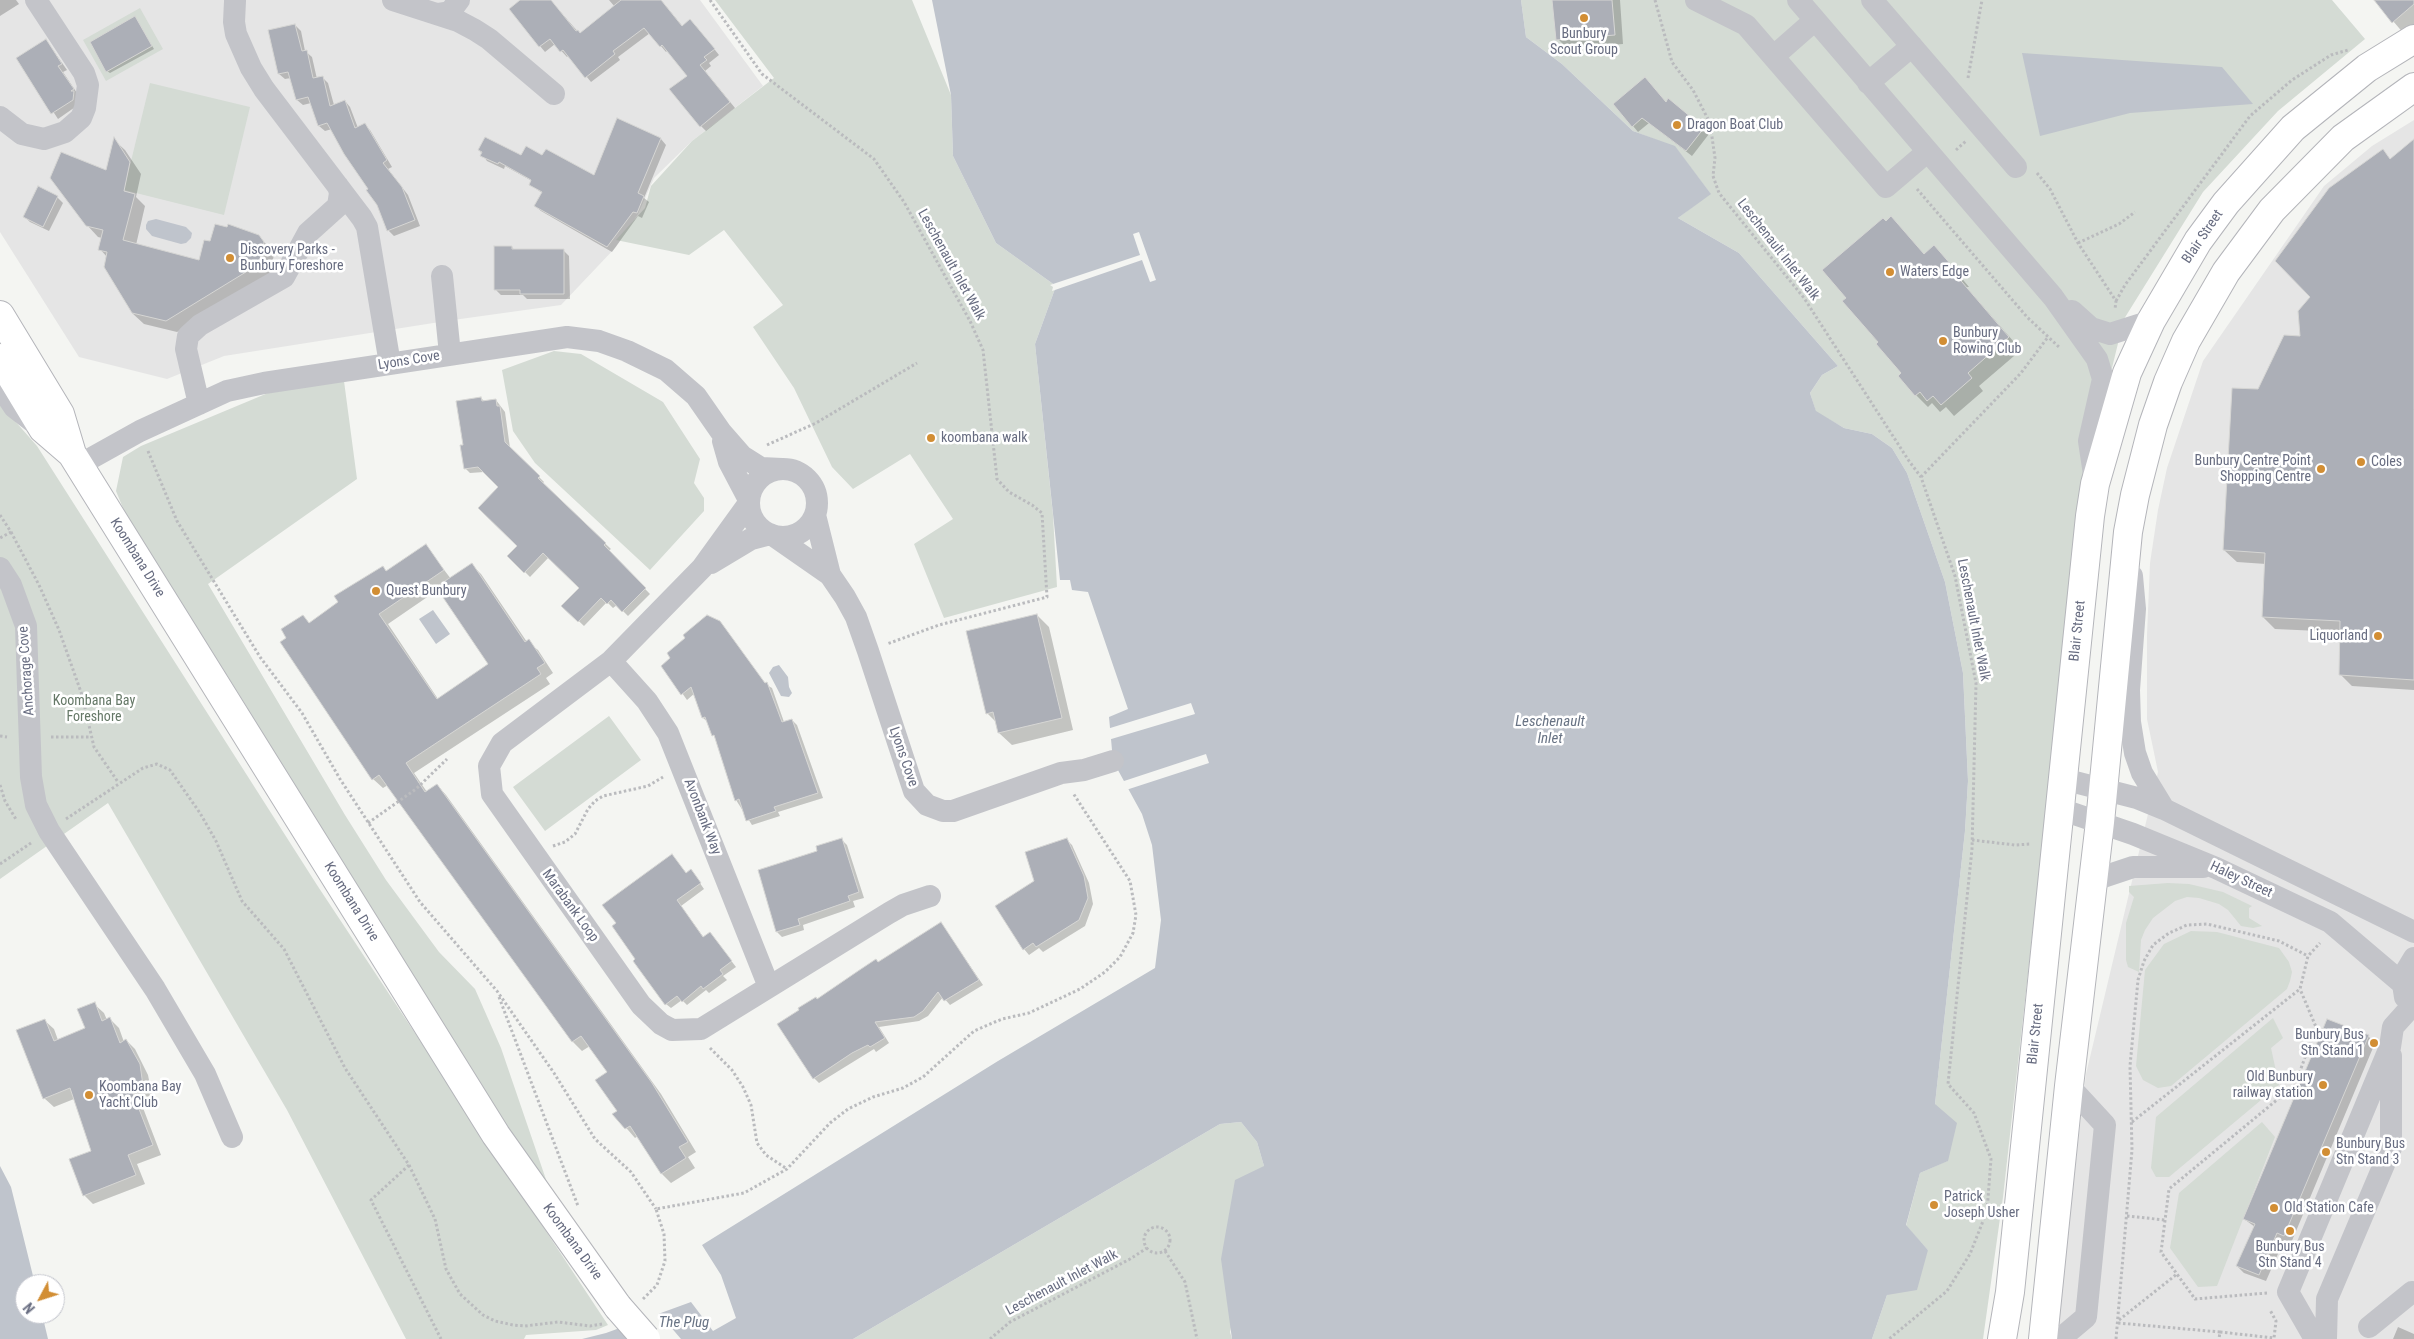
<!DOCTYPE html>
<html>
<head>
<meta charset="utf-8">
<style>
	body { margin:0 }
	#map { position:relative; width:2414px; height:1339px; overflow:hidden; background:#f4f5f2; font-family:"Roboto Condensed",sans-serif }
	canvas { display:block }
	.north { position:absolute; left:15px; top:1274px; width:50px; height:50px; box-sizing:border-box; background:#fff; border:1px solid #c2c4cc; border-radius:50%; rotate:230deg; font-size:14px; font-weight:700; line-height:20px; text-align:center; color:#676c80 }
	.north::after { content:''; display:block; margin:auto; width:18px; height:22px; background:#d28e34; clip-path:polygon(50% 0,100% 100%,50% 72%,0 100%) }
</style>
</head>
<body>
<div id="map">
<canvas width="2414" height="1339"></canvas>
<div class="north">N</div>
</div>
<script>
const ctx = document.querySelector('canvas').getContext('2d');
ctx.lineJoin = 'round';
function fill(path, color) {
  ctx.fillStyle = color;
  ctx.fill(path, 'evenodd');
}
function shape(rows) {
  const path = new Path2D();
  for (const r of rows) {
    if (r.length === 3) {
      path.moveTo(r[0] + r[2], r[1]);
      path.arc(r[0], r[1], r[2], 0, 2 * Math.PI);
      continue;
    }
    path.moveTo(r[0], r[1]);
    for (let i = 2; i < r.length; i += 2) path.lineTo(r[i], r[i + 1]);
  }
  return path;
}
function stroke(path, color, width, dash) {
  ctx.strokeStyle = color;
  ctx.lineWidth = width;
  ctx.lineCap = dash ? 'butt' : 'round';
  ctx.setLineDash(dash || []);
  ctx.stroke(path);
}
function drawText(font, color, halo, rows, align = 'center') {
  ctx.font = font + ' "Roboto Condensed",sans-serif';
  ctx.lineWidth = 5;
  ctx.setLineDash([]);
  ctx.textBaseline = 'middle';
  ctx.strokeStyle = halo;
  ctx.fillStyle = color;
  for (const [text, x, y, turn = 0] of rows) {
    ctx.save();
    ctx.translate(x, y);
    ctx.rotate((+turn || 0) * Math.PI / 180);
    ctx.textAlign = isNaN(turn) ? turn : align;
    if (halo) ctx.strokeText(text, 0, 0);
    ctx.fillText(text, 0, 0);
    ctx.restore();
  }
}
const built = shape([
	[0,0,700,0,763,86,692,141,654,178,638,214,616,247,561,305,446,321,224,356,167,379,79,357,0,232],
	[2414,120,2414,1339,2055,1339,2086,1074,2158,772,2147,719,2147,635,2150,563,2158,510,2167,468,2203,361,2324,186,2372,146]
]);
const green = shape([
	[715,0,912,0,951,95,953,156,996,243,1056,286,1035,344,1053,515,1057,587,944,618,914,544,953,519,910,454,853,489,832,467,794,388,753,327,783,305,724,230,689,255,616,240,645,208,651,186,692,141,774,78],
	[1521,0,2332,0,2365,39,2278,111,2203,192,2124,319,2082,490,2003,1197,1983,1339,1872,1339,1887,1295,1928,1250,1906,1226,1920,1173,1947,1161,1935,1104,1965,831,1968,781,1963,673,1945,582,1907,473,1892,448,1872,434,1844,428,1816,412,1810,393,1822,375,1838,366,1739,253,1678,218,1710,193,1675,147,1633,131,1562,64,1526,37],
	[140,8,163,49,106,81,83,40],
	[150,83,250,107,224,215,124,190],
	[554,351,581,354,663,402,700,459,694,483,704,498,704,511,650,570,535,463,513,431,502,370],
	[344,381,357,479,208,584,345,815,386,880,439,952,475,989,501,1048,552,1197,325,841,245,704,125,513,116,491,123,457,141,446,268,393],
	[0,404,37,446,317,885,608,1325,596,1330,526,1335,524,1339,406,1339,287,1110,108,803,0,879],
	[609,716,641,760,545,831,513,787],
	[2168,883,2189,884,2223,892,2252,906,2249,908,2249,918,2262,926,2253,928,2241,926,2228,910,2219,904,2199,898,2187,897,2175,901,2153,918,2145,930,2141,940,2139,972,2128,967,2126,960,2126,923,2134,897,2129,892,2129,886],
	[2191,931,2217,932,2279,948,2289,962,2292,972,2290,981,2287,989,2171,1086,2158,1088,2143,1080,2136,1066,2145,970,2164,944],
	[2273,1018,2283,1038,2271,1048,2279,1085,2169,1177,2156,1177,2151,1168,2156,1117],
	[1241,1122,1257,1142,1264,1166,1230,1332,1232,1339,853,1339,1220,1124],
	[2262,1122,2275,1137,2217,1286,2198,1287,2170,1248,2179,1193]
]);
const water = shape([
	[932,0,1521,0,1526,37,1562,64,1633,131,1675,146,1711,194,1678,218,1739,253,1838,366,1822,375,1810,393,1816,411,1844,428,1872,434,1892,448,1907,473,1945,582,1963,673,1968,781,1965,831,1935,1104,1957,1123,1948,1161,1920,1173,1906,1225,1928,1250,1917,1290,1887,1295,1872,1339,1232,1339,1221,1259,1235,1180,1264,1166,1257,1142,1241,1122,1220,1124,853,1339,582,1339,606,1333,691,1302,713,1331,736,1318,721,1275,702,1245,998,1061,1155,968,1161,920,1152,845,1142,814,1113,761,1109,717,1128,709,1088,592,1072,590,1070,580,1060,580,1035,344,1056,286,996,243,953,156,951,95],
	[2022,53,2222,67,2253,104,2130,113,2040,136],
	[156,219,186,227,192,233,191,238,186,243,181,244,152,236,146,229,146,225,148,221],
	[433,610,450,634,436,644,419,619],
	[779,665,788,677,789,687,792,693,789,697,781,696,769,673,773,667],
	[0,1166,11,1187,35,1284,25,1284,25,1314,42,1314,48,1339,0,1339]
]);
const pier = shape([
	[1139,232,1156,280,1150,282,1142,260,1052,291,1053,287,1050,285,1140,255,1133,234],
	[1191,703,1195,714,1108,740,1107,729],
	[1206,754,1209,763,1126,790,1121,782],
	[658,1312,681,1339,629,1339,618,1326]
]);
const shadow = shape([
	[0,0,16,0,19,4,0,16],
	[521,0,550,0,580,34,615,7,609,0,661,0,683,27,696,26,719,55,709,63,711,66,705,71,735,108,706,131,701,126,688,76,668,50,666,52,650,33,618,57,620,60,591,82,569,55,567,57,555,44,545,52,540,46,511,9],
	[1553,0,1620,0,1623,44,1567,48,1558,39],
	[2375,0,2414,0,2414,26,2405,35],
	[135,18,154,49,110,73,107,71],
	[295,25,301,31,305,51,312,57,317,79,322,77,328,83,334,105,345,101,350,107,358,128,364,125,370,130,392,167,388,169,408,195,420,226,394,236,388,230,370,189,332,129,325,131,319,126,311,103,303,105,297,100,291,78,285,79,279,74],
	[46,40,67,70,63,72,79,96,78,105,58,119,18,58],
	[1666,103,1709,134,1692,156,1649,123,1638,132,1615,104],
	[618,120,661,139,666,145,644,198,649,202,642,218,638,216,612,252,541,211,535,206,542,193,530,184,532,181,505,166,504,169,487,161,479,150,522,157,543,157,594,177],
	[114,140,125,150,141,174,136,197,145,206,136,245,200,262,211,243,228,228,229,225,258,236,269,247,274,254,270,275,177,332,144,324,132,313,107,257,100,249,102,238,98,237,87,225,107,172],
	[2414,141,2414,690,2352,686,2340,674,2341,632,2275,629,2263,617,2266,564,2237,562,2224,550,2259,390,2301,337,2312,297,2330,189,2383,151,2391,160],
	[57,197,63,203,49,231,30,222,24,216],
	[1891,218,1924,255,1946,259,1969,287,1966,287,2021,350,1979,386,1983,391,1954,416,1946,407,1940,412,1932,403,1928,407,1916,395,1903,373,1844,301,1848,298,1886,223],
	[512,247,515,251,564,251,569,256,570,299,527,299,523,295,501,295,496,290],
	[481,398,485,402,496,400,505,412,510,448,544,482,542,484,611,549,608,551,650,594,628,616,617,605,613,608,607,602,584,626,563,606,580,588,549,557,530,577,509,556,518,546,500,487,484,472,470,473,465,468,464,446],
	[426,546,451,579,472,565,481,574,527,642,538,650,553,673,546,678,550,684,414,773,427,792,437,785,446,795,661,1094,696,1152,688,1157,695,1168,671,1183,662,1174,638,1136,635,1138,614,1114,618,1111,609,1073,590,1046,582,1051,573,1042,388,785,383,788,373,779,282,642,288,638,303,616,310,624,382,567,387,572],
	[439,589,489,664,438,699,388,624],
	[1037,615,1049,627,1073,730,1012,745,999,733,997,723,987,713],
	[720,622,765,684,772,688,784,722,792,720,797,725,823,798,778,812,780,816,752,825,736,800,716,738,709,723,703,718,695,693,687,700,663,666],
	[841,839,847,845,864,898,853,901,855,907,803,925,804,930,782,937,777,932,819,851],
	[1066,839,1072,845,1089,883,1093,904,1085,926,1043,952,1039,948,1029,955,1024,949,1036,881],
	[672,856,687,874,695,876,704,889,681,906,704,938,710,933,736,967,723,976,727,980,709,993,706,990,687,1005,682,1000,671,1008,666,1004],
	[941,923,983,985,950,1005,943,997,928,1016,919,1021,879,1027,889,1043,876,1052,874,1049,819,1083,814,1078,818,1000],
	[94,1004,104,1013,107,1020,110,1019,119,1028,124,1042,126,1040,135,1049,148,1075,152,1095,140,1100,161,1155,137,1164,145,1184,93,1204,84,1195,93,1152,74,1099,54,1107,44,1098,44,1020,54,1029,58,1040,87,1029],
	[2368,1036,2375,1043,2291,1243,2284,1240,2266,1281,2244,1273,2237,1266,2255,1227,2244,1219],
	[2398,1327,2414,1334,2414,1339,2393,1339]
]);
const building = shape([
	[520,0,551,0,576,31,578,30,580,33,621,0,661,0,682,26,690,19,715,49,704,57,707,60,700,65,730,102,700,127,669,89,687,76,662,45,660,47,644,28,613,51,615,54,585,78,563,50,560,52,550,39,539,47,509,9,520,0],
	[1552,0,1612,0,1615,35,1556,40,1552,0],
	[2374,0,2414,0,2414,4,2392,23,2374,0],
	[135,16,152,46,106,72,90,42,135,16],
	[295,24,302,51,307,50,313,78,323,76,330,106,345,100,355,128,365,123,387,160,383,163,402,187,415,220,387,231,377,205,366,190,368,189,344,154,327,123,318,126,308,97,296,100,288,72,278,74,268,30,295,24],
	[46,39,62,64,58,66,74,89,71,91,74,91,73,100,51,114,16,58,46,39],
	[1645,77,1666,102,1668,98,1704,128,1686,151,1642,118,1632,127,1613,104,1645,77],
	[617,118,661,138,638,193,644,196,637,213,633,212,607,247,534,206,542,192,529,185,531,180,499,162,498,164,480,156,482,152,478,150,485,137,521,155,526,146,542,155,546,149,594,175,617,118],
	[114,137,130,162,124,191,135,194,123,240,199,260,204,240,210,241,215,224,227,227,228,224,259,235,264,242,259,264,166,321,132,313,104,267,107,252,98,250,103,230,86,226,50,178,61,152,106,170,114,137],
	[2414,139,2414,680,2339,675,2340,621,2262,617,2265,553,2223,550,2232,388,2258,389,2284,335,2300,336,2298,311,2310,297,2275,261,2329,188,2383,149,2390,159,2414,139],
	[38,186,58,196,43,227,23,217,38,186],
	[1891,216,1924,254,1934,245,1959,274,1956,275,2009,337,1968,373,1972,378,1941,405,1933,396,1927,401,1920,392,1915,396,1898,376,1901,373,1876,344,1878,342,1842,301,1846,298,1822,270,1883,218,1886,221,1891,216],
	[494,246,512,246,512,249,564,249,564,294,520,294,520,290,494,290,494,246],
	[481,397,482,401,496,399,497,406,500,406,505,442,540,476,538,478,606,543,604,545,646,588,622,612,611,600,607,604,601,598,578,622,561,606,579,588,543,553,524,573,507,556,517,546,478,508,498,487,478,467,464,469,460,445,463,445,456,401,481,397],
	[426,544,444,570,379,614,437,699,488,664,436,587,472,563,525,642,529,639,545,663,537,668,541,674,406,763,425,792,437,784,652,1083,688,1142,679,1147,686,1158,661,1174,630,1126,625,1129,612,1114,617,1111,595,1080,607,1072,581,1036,572,1042,379,775,372,780,280,642,286,638,281,629,303,615,309,623,338,602,334,596,383,566,386,571,426,544],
	[1037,614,1062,718,998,733,993,712,986,714,966,631,1037,614],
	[707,615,720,621,765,683,767,682,782,722,792,719,818,793,774,807,776,811,746,821,739,799,735,801,714,735,712,736,705,717,702,718,691,687,681,695,661,666,670,658,667,653,685,638,683,635,707,615],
	[842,838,859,892,848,896,850,901,798,919,800,925,776,932,758,870,817,851,816,846,842,838],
	[1067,838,1084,876,1088,898,1079,920,1036,947,1033,943,1023,950,995,906,1034,881,1025,852,1067,838],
	[672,854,686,873,691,869,701,883,677,900,703,937,710,932,732,961,720,970,723,974,703,989,701,986,682,1002,677,996,665,1005,633,961,635,959,612,926,616,923,602,905,672,854],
	[941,922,979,980,944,1001,938,992,923,1011,914,1017,875,1022,885,1038,870,1047,868,1045,852,1053,813,1079,777,1024,799,1010,798,1008,816,997,817,999,858,971,876,959,878,962,941,922],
	[95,1002,102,1021,110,1017,120,1043,126,1039,140,1064,143,1086,132,1091,153,1145,128,1155,136,1175,83,1196,69,1159,91,1151,70,1088,43,1099,16,1030,45,1019,54,1041,85,1028,77,1009,95,1002],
	[2327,1019,2369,1035,2284,1236,2277,1233,2259,1275,2236,1266,2255,1224,2243,1219,2327,1019]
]);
const path = shape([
	[710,0,762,74,874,159,904,202,970,321,983,350,997,479,1009,492,1032,505,1042,513,1047,597,939,625,887,644],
	[1655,0,1672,62,1693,90,1710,123,1715,158,1713,176,1719,193,1804,298,1909,461,1921,477,1955,576,1976,683,1972,849,1948,1084,1974,1113,1991,1159,1987,1211,1970,1254,1947,1291,1889,1339],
	[1968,78,1982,0],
	[1956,150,1966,141],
	[2037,173,2050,189,2078,243,2116,301,2115,309],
	[1917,189,2027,317,2060,348],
	[2078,243,2119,224,2135,212],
	[2116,301,2125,285,2250,116,2292,80,2331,55,2348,50],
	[767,445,816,423,917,363],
	[148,451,177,521,260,657,302,713,340,779,420,902,497,991,554,1073,595,1139,631,1172,656,1209],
	[1921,477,2021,373,2048,337],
	[0,515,11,532,0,538],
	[11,532,39,585,59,630,82,695,94,747,118,782],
	[0,736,7,737],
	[51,737,91,737],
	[0,785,5,801,17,821],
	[66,819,143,768,157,764,170,770,200,813,216,841,242,901,284,949,345,1068,409,1165,435,1219,446,1269,460,1294,483,1315,495,1321,513,1325,525,1326,558,1322,590,1326,602,1324],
	[368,823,416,789,447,759],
	[1972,840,2015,845,2031,844],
	[553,846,565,842,575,834,588,809,595,801,603,796,648,786,663,777],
	[0,864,31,843],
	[499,997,578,1206],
	[710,1048,732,1070,743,1087,751,1105,757,1143,766,1155,787,1169],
	[2132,1122,2300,989,2308,956,2320,943],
	[409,1165,371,1200,441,1339],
	[2127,1216,2165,1220],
	[1157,1240,13],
	[1165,1251,1185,1282,1197,1339],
	[2267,1293,2195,1299,2161,1252,2169,1189,2295,1085,2316,1027,2300,989],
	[643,1299,657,1285,665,1261,664,1234,656,1209,744,1193,787,1169,830,1123,848,1109,873,1097,903,1088,923,1077,974,1031,1002,1019,1029,1013,1080,989,1105,972,1120,957,1133,933,1136,915,1130,881,1073,793],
	[2119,1320,2177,1274],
	[2118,1323,2220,1332,2219,1339],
	[2220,1332,2274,1338,2276,1321,2270,1310],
	[990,1339,1010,1322,1130,1259,1147,1248],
	[2116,1339,2132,1150,2130,1066,2138,980,2144,961,2153,945,2169,933,2187,925,2207,924,2279,941,2308,956]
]);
const minor = shape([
	[393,0,458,21,475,30,489,39,554,94],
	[1696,0,1746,25,1886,187,1927,152],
	[1798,0,2053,297,2097,359,2103,379,2089,441,2095,481],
	[1872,0,2016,167],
	[235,1,234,22,236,34,251,68,264,89,362,218,367,227,390,364],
	[437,14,450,12,459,0],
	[1774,56,1815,20],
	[1868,83,1912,46],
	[0,117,22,134,44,139,65,132,81,118,85,108,88,85,84,73,36,0],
	[442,276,450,354],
	[2072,311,2091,328,2110,334,2151,321],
	[0,386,14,407,32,421],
	[199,404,186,349,188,336,200,325,284,277,308,233,338,206,340,193,338,186],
	[723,441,729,462,749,500],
	[79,465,140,431,227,391,264,383,567,337,599,341,627,351,666,370,696,396,721,432,742,456,761,468,782,469],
	[783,503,34],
	[749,503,702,568,611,661,502,743,489,766,492,794,641,1005,661,1024,672,1030,701,1029,889,913,903,905,930,896],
	[815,515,830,575],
	[774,536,830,575,845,597,856,617,868,651,914,791,927,805,943,811,953,811,1061,773,1084,770,1113,761],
	[711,563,751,539,770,534],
	[0,568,11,585,26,626,31,777,36,805,49,831,155,989,205,1074,232,1137],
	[2132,576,2135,609,2129,690,2130,722,2135,753,2142,773,2164,809],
	[611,661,647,701,668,733,769,987],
	[2063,779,2137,798,2164,809,2414,932],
	[2060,809,2133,834,2216,868,2330,922,2403,984],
	[2094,880,2133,867,2203,867],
	[2405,997,2403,984,2405,973,2414,958],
	[2369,1327,2412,1292],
	[2060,1339,2086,1317,2105,1125,2069,1086],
	[2315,1339,2288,1292,2390,1047,2393,1027,2410,1008],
	[2326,1339,2327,1299,2391,1148,2391,1056]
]);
const major = shape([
	[0,315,60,414,72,454,496,1135,618,1307],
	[0,358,43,429,72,454],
	[2002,1339,2010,1292,2090,516,2095,484,2127,373,2151,321,2198,241,2226,203,2293,128,2367,68,2414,39],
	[2043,1339,2069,1086,2100,822,2128,532,2135,495,2153,425,2168,382,2186,341,2226,272,2272,210,2343,138,2414,87]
]);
const majorBridge = shape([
	[618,1307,646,1339]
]);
const markers = [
	[1584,18,5,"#d28e34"],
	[1677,125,5,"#d28e34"],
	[230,258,5,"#d28e34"],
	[1890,272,5,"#d28e34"],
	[1943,341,5,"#d28e34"],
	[931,438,5,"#d28e34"],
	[2361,462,5,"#d28e34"],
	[2321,469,5,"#d28e34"],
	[376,591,5,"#d28e34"],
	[2378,636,5,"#d28e34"],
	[2374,1043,5,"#d28e34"],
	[2323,1085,5,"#d28e34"],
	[89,1095,5,"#d28e34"],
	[2326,1152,5,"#d28e34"],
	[1934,1205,5,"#d28e34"],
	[2274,1208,5,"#d28e34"],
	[2290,1231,5,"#d28e34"]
];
const poiNames = [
	["Bunbury",1584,34,"center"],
	["Scout Group",1584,50,"center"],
	["Dragon Boat Club",1687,125],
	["Discovery Parks -",240,250],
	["Bunbury Foreshore",240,266],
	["Waters Edge",1900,272],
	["Bunbury",1953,333],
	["Rowing Club",1953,349],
	["koombana walk",941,438],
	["Bunbury Centre Point",2311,461,"right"],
	["Shopping Centre",2311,477,"right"],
	["Coles",2371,462],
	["Quest Bunbury",386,591],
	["Liquorland",2368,636,"right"],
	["Bunbury Bus",2364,1035,"right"],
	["Stn Stand 1",2364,1051,"right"],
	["Old Bunbury",2313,1077,"right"],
	["railway station",2313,1093,"right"],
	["Koombana Bay",99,1087],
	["Yacht Club",99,1103],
	["Bunbury Bus",2336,1144],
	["Stn Stand 3",2336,1160],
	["Patrick",1944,1197],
	["Joseph Usher",1944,1213],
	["Old Station Cafe",2284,1208],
	["Bunbury Bus",2290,1247,"center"],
	["Stn Stand 4",2290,1263,"center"]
];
const streetNames = [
	["Blair Street",2203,237,-56],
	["Leschenault Inlet Walk",1778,250,52],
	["Leschenault Inlet Walk",951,265,61],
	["Lyons Cove",409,361,-9],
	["Koombana Drive",137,558,58],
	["Leschenault Inlet Walk",1973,620,79],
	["Blair Street",2078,631,-84],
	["Anchorage Cove",27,671,-94],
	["Lyons Cove",903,757,71],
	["Avonbank Way",702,817,69],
	["Haley Street",2241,880,25],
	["Koombana Drive",351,902,58],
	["Marabank Loop",570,906,54],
	["Blair Street",2036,1034,-84],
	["Koombana Drive",572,1242,54],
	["Leschenault Inlet Walk",1062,1283,-28]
];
const parkNames = [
	["Koombana Bay",94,701],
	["Foreshore",94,717]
];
const waterNames = [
	["Leschenault",1550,722],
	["Inlet",1550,739],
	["The Plug",684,1323]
];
fill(built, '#e5e5e5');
fill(green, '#d4dbd4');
fill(water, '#bfc4cc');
fill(pier, '#f4f5f2');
fill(shadow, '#0003');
fill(building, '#acafb7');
stroke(building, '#d6d6d4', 1);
stroke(major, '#b4b5ba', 30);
stroke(path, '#babbbe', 3, [2.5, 2.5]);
stroke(minor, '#c3c4c9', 22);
stroke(major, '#fff', 28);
stroke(majorBridge, '#b4b5ba', 30, []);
stroke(majorBridge, '#fff', 28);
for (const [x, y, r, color] of markers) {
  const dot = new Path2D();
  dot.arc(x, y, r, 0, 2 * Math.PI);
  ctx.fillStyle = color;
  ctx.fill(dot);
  stroke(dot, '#fff', 2);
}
drawText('14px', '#676c80', '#fff', poiNames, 'left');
drawText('14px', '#676c80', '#fff', streetNames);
drawText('14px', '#657867', '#fff', parkNames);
drawText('italic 15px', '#687384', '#fff', waterNames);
</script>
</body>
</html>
